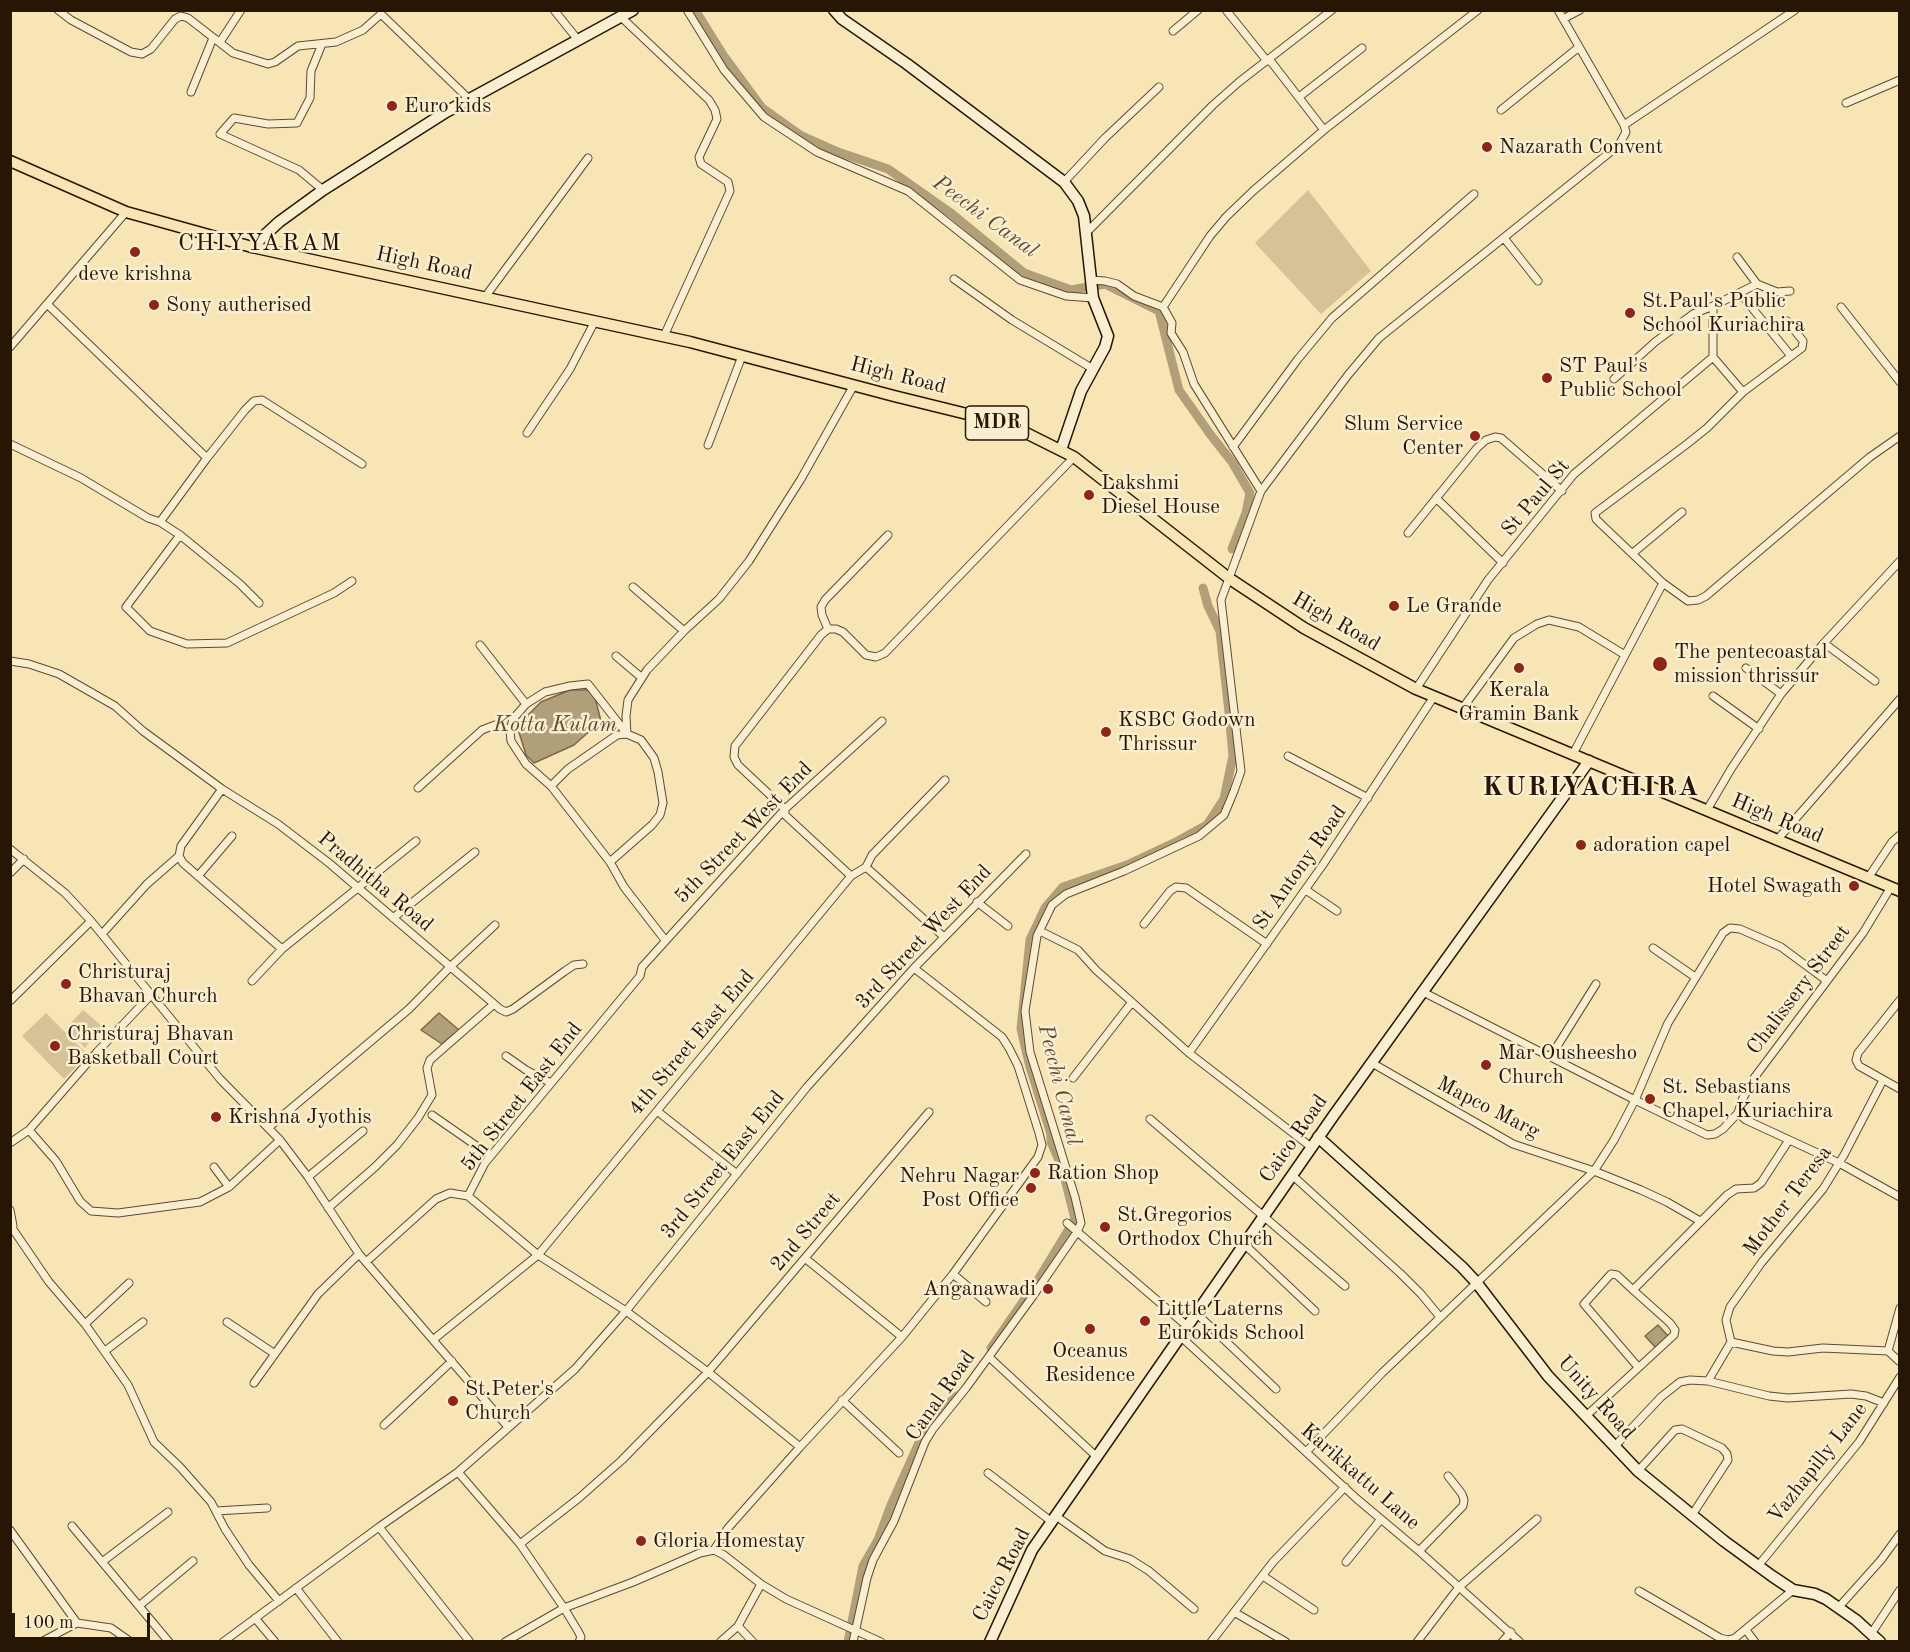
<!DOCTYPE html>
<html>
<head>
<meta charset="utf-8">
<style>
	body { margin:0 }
	#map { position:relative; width:1910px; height:1652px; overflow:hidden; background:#f8e5b6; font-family:"Old Standard TT",serif }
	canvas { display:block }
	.frame { position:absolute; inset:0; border:12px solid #281605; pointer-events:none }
	.scale { position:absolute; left:12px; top:1613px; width:138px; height:27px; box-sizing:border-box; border:3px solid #281605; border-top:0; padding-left:8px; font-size:18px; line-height:21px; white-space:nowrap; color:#281605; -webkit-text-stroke:4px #faeed0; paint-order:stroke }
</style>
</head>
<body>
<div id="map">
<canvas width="1910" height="1652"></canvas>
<div class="frame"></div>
<div class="scale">100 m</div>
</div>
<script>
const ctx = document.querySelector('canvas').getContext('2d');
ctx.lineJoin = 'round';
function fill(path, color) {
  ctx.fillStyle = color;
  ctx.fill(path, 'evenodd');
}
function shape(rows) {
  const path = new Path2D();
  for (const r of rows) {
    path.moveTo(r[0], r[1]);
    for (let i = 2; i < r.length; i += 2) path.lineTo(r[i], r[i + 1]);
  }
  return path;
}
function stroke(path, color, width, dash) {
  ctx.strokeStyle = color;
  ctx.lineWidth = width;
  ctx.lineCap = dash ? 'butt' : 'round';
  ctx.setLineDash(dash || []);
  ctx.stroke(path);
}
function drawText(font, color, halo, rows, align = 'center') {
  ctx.font = font + ' "Old Standard TT",serif';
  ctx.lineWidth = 5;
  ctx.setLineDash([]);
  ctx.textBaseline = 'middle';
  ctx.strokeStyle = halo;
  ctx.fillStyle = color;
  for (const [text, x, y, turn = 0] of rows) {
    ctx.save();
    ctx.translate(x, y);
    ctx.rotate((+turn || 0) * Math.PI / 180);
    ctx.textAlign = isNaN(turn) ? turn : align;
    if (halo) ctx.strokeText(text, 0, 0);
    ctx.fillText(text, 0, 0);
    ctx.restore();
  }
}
const green = shape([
	[1308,190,1371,271,1321,314,1255,243],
	[83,1010,104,1028,99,1028,85,1048,66,1028],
	[46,1013,88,1055,64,1079,22,1036]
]);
const water = shape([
	[570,690,593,690,601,721,574,745,534,763,526,755,517,726,541,702,570,690],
	[439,1013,459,1030,442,1044,421,1030,439,1013],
	[1658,1325,1669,1337,1656,1348,1645,1336,1658,1325]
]);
const canal = shape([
	[695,10,723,55,762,108,800,135,838,152,888,169,952,214,1024,273,1071,290,1105,284,1159,311,1179,390,1210,434,1232,462,1250,493,1246,513,1232,549],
	[991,1348,1038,1280,1075,1219,1062,1167,1051,1142,1051,1134,1030,1067,1021,1029,1030,940,1045,908,1063,887,1127,865,1178,841,1207,825,1224,799,1233,756,1229,712,1220,631,1208,606,1203,588],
	[848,1642,863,1566,878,1540,891,1505,922,1436,941,1410,957,1396]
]);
const street = shape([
	[58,10,71,20,131,52,142,54,151,49,175,19,181,16,188,18,233,53,268,64,275,62,298,46,336,42,363,30,381,14,469,99],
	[554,10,578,40],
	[687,10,724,70,764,117,817,152,908,191,1020,280,1066,296,1093,298],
	[1226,10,1267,61],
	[1558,10,1624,125],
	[621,17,709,100,715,110,717,119,699,157,701,164,728,182,730,191,664,336],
	[1563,19,1580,10],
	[1173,31,1198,10],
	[220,42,241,10],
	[322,44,311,71,310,98,297,123,268,124,234,118,220,134,299,170,323,190],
	[1269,59,1324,130],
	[191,92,213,38],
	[1299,97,1362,48],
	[1846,103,1900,80],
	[1501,110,1579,47],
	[1064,182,1105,138,1159,87],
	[1086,233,1213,105,1239,82,1332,10],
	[1504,238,1538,281],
	[1737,257,1757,284],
	[954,279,1012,320,1093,369],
	[1091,280,1105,281,1117,284,1134,296,1163,307],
	[1740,293,1791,356],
	[485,297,588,158],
	[1841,307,1900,382],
	[10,347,126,212],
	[1614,379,1655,342,1693,314,1713,306],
	[1743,392,1713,357,1713,306,1757,284,1777,292,1790,291],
	[527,433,570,369,595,321],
	[10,444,81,478,148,518,160,522,207,458,47,304],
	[708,445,742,356],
	[1233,447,1298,359,1332,318,1474,194],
	[207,458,245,410,254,401,262,400,362,464],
	[1261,491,1194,384,1183,352,1171,333,1172,323,1163,307,1210,236,1226,217,1253,191,1324,130,1478,10],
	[1436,498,1503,563],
	[160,522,180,535,240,584,259,603],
	[1408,533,1477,448,1486,440,1495,437,1501,438,1562,491],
	[180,535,126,607,150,631,187,644,227,643,334,593,352,581],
	[1633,553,1682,512],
	[1663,583,1602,525,1596,519,1595,513,1687,444,1707,428,1743,392,1802,348,1803,341,1787,321],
	[633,587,684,631],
	[828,629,822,615,821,607,825,600,888,535],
	[1824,643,1875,681],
	[480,645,526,704],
	[616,656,642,678],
	[10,661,29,664,59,674,115,706,143,731,222,789,278,824,329,863,500,1009,506,1012,513,1009,565,971,574,965,583,964],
	[1746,668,1781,694],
	[1416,689,1488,580,1574,474,1713,357],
	[1713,696,1759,729],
	[1462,709,1514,638,1537,624,1549,620,1579,627,1625,655],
	[627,734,626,716,628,700,647,670,684,631,719,599,749,561,801,479,854,385],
	[1573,754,1663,583,1688,601,1698,600,1706,596,1870,457,1900,436],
	[1288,756,1368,798],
	[551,786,526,764,511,741,510,730,513,719,526,704,545,692,570,686,588,684,627,734],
	[418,788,482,730,495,725,510,730],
	[222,789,181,846,179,856,183,863,282,949],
	[1707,810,1731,769,1781,694,1824,643,1900,561],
	[1777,840,1900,699],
	[10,849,65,893,91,921,220,1079,280,1140,308,1177,359,1254,508,1427],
	[610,862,551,786,568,769,617,735,627,734,641,740,654,758,658,772,663,803,660,815,652,825,610,862,624,887,665,940],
	[866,867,944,937],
	[10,873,24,859],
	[198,876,232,836],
	[851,876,785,815,785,809,738,765,734,757,735,746,821,635,828,629,836,629,843,632,866,655,876,657,885,653,1074,457],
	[1868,878,1892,842,1900,835],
	[1306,890,1337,911],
	[977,902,1008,926],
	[393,918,475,852],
	[1144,924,1170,891,1176,887,1186,888,1267,944],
	[1040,931,1078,950,1096,970,1189,1053,1311,1147],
	[102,934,147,884,179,856],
	[1653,948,1695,977],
	[252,981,282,949,416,841],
	[1827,981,1781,947,1740,929,1730,928,1723,933,1668,1023,1635,1100,1707,1135,1715,1134,1723,1129,1738,1113,1742,1100,1754,1078,1827,981,1863,933,1891,887],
	[151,995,97,1052,29,1130,56,1161,80,1201,91,1211,118,1213,200,1202,229,1187,214,1167],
	[1900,1000,1858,1053,1856,1060,1859,1066,1900,1089],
	[10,1001,91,921],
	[1189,1053,1322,866,1433,698],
	[506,1056,526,1070,551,1083],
	[1551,1056,1596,984],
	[1372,1063,1513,1144,1594,1171,1641,1190,1667,1202,1700,1221],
	[1073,1078,1132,1002],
	[657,1111,737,1174],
	[1738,1113,1746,1120,1839,1163,1900,1197],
	[432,1115,491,1156],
	[1150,1119,1345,1286],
	[268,1128,409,1009,451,966,495,925],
	[10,1143,29,1130],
	[1292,1175,1401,1274,1421,1294,1440,1317],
	[308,1177,363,1131],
	[229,1187,280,1140],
	[328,1208,375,1167,397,1145,418,1118,432,1095,427,1068,430,1060,494,1004],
	[10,1210,13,1226],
	[1067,1223,1187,1326],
	[10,1225,49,1282,85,1324,128,1385,154,1442,180,1467,211,1502,225,1529,249,1565,279,1601],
	[1244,1244,1315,1311],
	[806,1259,902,1337,953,1274,1038,1157,1042,1145,1039,1133,1018,1066,1009,1048,1002,1037,914,968],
	[366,1262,436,1199,450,1193,468,1196],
	[953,1274,986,1302],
	[1633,1290,1617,1275,1611,1274,1584,1304,1638,1367],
	[1900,1308,1888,1351,1900,1362],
	[1196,1313,1276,1389],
	[227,1322,275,1354],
	[85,1324,129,1283],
	[1180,1336,1357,1499,1419,1551,1520,1642],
	[902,1337,800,1447,708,1372,626,1311,538,1255,851,876,866,867,872,855,945,780],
	[434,1339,538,1255,468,1196,485,1163,640,976,642,967,785,809,882,721],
	[1731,1342,1726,1320,1730,1307,1762,1262,1823,1189,1844,1155,1883,1080],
	[105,1351,143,1322],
	[989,1357,1097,1457],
	[254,1383,318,1294,359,1254],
	[842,1400,899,1453],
	[1884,1403,1866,1396,1851,1394,1788,1398,1769,1396,1708,1381,1731,1342,1773,1351,1788,1352,1823,1348,1888,1351],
	[1586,1416,1674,1335,1675,1330,1670,1323,1633,1290,1727,1195,1736,1189,1754,1188,1761,1183,1789,1140],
	[384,1425,452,1361],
	[800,1447,728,1528,714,1550,700,1553,633,1582,564,1608,520,1544,579,1498,622,1460,708,1372,929,1112],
	[1614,1447,1661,1397,1680,1382,1690,1380,1708,1381],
	[1306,1452,1382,1373,1594,1171,1614,1140,1635,1100,1423,992],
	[1638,1471,1675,1430,1682,1429,1722,1448,1727,1454,1728,1460,1692,1515],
	[458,1472,520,1544],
	[988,1473,1052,1522],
	[216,1511,267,1508],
	[1056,1516,1105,1551,1130,1559,1149,1571,1194,1609],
	[72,1526,169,1642],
	[379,1527,470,1642],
	[10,1530,77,1623,41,1642],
	[714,1550,724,1555,761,1584,786,1599,881,1642],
	[1419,1551,1463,1506,1464,1500,1462,1494,1448,1476],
	[102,1562,168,1512],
	[1346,1562,1381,1519],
	[1758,1566,1859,1442,1900,1377],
	[1263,1576,1314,1610],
	[296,1588,338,1642],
	[1639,1591,1720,1638,1728,1640,1735,1638,1793,1590],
	[139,1606,193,1561],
	[1838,1608,1881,1560,1900,1534],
	[1234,1612,1286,1642],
	[255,1618,275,1642],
	[77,1623,111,1628,131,1642],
	[738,1626,761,1584],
	[1746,1630,1755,1642],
	[1871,1634,1900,1590],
	[223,1642,379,1527,458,1472,575,1369,626,1311,807,1087,914,968,1026,854],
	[505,1642,564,1608,578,1631,581,1637,579,1642],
	[720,1642,738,1626,753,1642],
	[853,1642,867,1578,873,1560,894,1521,925,1442,933,1429,966,1388,1033,1296,1077,1232,1081,1223,1075,1197,1030,1052,1025,1011,1037,936,1052,905,1066,894,1124,871,1199,836,1224,815,1234,791,1241,771,1221,600,1261,491,1348,375,1379,338,1619,145,1626,132,1624,125,1795,10],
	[1211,1642,1273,1562,1345,1487],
	[1417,1642,1459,1587,1537,1519],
	[1502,1642,1511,1632]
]);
const secondary = shape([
	[834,10,842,19,907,64,1052,173,1064,182,1078,201,1084,216,1093,298,1108,336,1105,347,1081,391,1061,450],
	[252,247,279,222,323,190,446,112,633,10],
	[1318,1137,1462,1267,1476,1282,1548,1376,1638,1471,1724,1541,1772,1576,1793,1590,1815,1594,1826,1599,1856,1620,1880,1642],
	[990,1642,1032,1550,1334,1115,1589,761]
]);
const primary = shape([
	[10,161,126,212,252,247,690,342,894,396,967,414,1022,431,1074,457,1230,579,1304,628,1416,689,1900,891]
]);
const markers = [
	[392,106,6,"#8f2418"],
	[1487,147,6,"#8f2418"],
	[135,252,6,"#8f2418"],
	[154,305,6,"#8f2418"],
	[1630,313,6,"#8f2418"],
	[1547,378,6,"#8f2418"],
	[1475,436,6,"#8f2418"],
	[1089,495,6,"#8f2418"],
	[1394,606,6,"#8f2418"],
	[1660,664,8,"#8f2418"],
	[1519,668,6,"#8f2418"],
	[1106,732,6,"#8f2418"],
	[1581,845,6,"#8f2418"],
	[1854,886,6,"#8f2418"],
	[66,984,6,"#8f2418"],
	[55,1046,6,"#8f2418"],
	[1486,1065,6,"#8f2418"],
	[1650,1099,6,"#8f2418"],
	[216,1117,6,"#8f2418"],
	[1035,1173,6,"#8f2418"],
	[1031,1188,6,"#8f2418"],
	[1105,1227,6,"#8f2418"],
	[1048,1289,6,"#8f2418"],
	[1145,1321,6,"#8f2418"],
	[1090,1329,6,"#8f2418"],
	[453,1401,6,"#8f2418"],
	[641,1541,6,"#8f2418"]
];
const shields = [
	[997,423,63]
];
const shieldNames = [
	["MDR",997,423]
];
const poiNames = [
	["Euro kids",404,106],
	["Nazarath Convent",1499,147],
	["deve krishna",135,274,"center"],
	["St.Paul's Public",1642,301],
	["School Kuriachira",1642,325],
	["Sony autherised",166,305],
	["ST Paul's",1559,366],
	["Public School",1559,390],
	["Slum Service",1463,424,"right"],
	["Center",1463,448,"right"],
	["Lakshmi",1101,483],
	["Diesel House",1101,507],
	["Le Grande",1406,606],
	["The pentecoastal",1674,652],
	["mission thrissur",1674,676],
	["Kerala",1519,690,"center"],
	["Gramin Bank",1519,714,"center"],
	["KSBC Godown",1118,720],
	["Thrissur",1118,744],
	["adoration capel",1593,845],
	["Hotel Swagath",1842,886,"right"],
	["Christuraj",78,972],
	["Bhavan Church",78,996],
	["Christuraj Bhavan",67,1034],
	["Basketball Court",67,1058],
	["Mar Ousheesho",1498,1053],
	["Church",1498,1077],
	["St. Sebastians",1662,1087],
	["Chapel, Kuriachira",1662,1111],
	["Krishna Jyothis",228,1117],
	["Ration Shop",1047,1173],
	["Nehru Nagar",1019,1176,"right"],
	["Post Office",1019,1200,"right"],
	["St.Gregorios",1117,1215],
	["Orthodox Church",1117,1239],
	["Anganawadi",1036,1289,"right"],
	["Little Laterns",1157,1309],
	["Eurokids School",1157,1333],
	["Oceanus",1090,1351,"center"],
	["Residence",1090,1375,"center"],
	["St.Peter's",465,1389],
	["Church",465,1413],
	["Gloria Homestay",653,1541]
];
const streetNames = [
	["High Road",424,264,12],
	["High Road",898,376,14],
	["St Paul St",1536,498,-50],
	["High Road",1336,622,30],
	["High Road",1777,819,23],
	["5th Street West End",744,833,-46],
	["St Antony Road",1300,868,-55],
	["Pradhitha Road",375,882,40],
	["3rd Street West End",924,937,-47],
	["Chalissery Street",1799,990,-53],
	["4th Street East End",692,1043,-50],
	["5th Street East End",522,1097,-52],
	["Mapco Marg",1488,1108,27],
	["Caico Road",1294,1139,-55],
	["3rd Street East End",723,1165,-51],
	["Mother Teresa",1788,1201,-53],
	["2nd Street",806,1232,-50],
	["Canal Road",941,1396,-55],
	["Unity Road",1596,1398,48],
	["Vazhapilly Lane",1818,1463,-52],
	["Karikkattu Lane",1360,1477,41],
	["Caico Road",1002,1575,-63]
];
const waterNames = [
	["Peechi Canal",985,217,36],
	["Kotta Kulam",555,725],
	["Peechi Canal",1059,1085,76]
];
const quarterNames = [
	["CHIYYARAM",260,244]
];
const districtNames = [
	["KURIYACHIRA",1591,788]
];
fill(green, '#d5c298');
fill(water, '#b19f7a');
stroke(water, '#7a684b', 1.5);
stroke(canal, '#b19f7a', 9);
stroke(street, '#5c4a31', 9);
stroke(secondary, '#281605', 13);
stroke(primary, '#281605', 13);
stroke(street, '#faeed0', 7);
stroke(secondary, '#faeed0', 10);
stroke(primary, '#f8e5b6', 10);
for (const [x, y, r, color] of markers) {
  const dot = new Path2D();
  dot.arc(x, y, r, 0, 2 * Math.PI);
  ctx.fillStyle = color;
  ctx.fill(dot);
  stroke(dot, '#faeed0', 2);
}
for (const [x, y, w] of shields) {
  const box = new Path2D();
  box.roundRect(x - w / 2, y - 17, w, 34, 4.5);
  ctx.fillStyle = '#faeed0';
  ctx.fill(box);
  stroke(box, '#281605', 1.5);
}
drawText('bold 20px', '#281605', null, shieldNames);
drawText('21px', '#281605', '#faeed0', poiNames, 'left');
drawText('21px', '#281605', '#faeed0', streetNames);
drawText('italic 22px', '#5f4d34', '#faeed0', waterNames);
ctx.letterSpacing = '1.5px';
drawText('24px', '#281605', '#faeed0', quarterNames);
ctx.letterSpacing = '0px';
ctx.letterSpacing = '1.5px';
drawText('bold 27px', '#281605', '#faeed0', districtNames);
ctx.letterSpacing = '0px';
</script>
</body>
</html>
